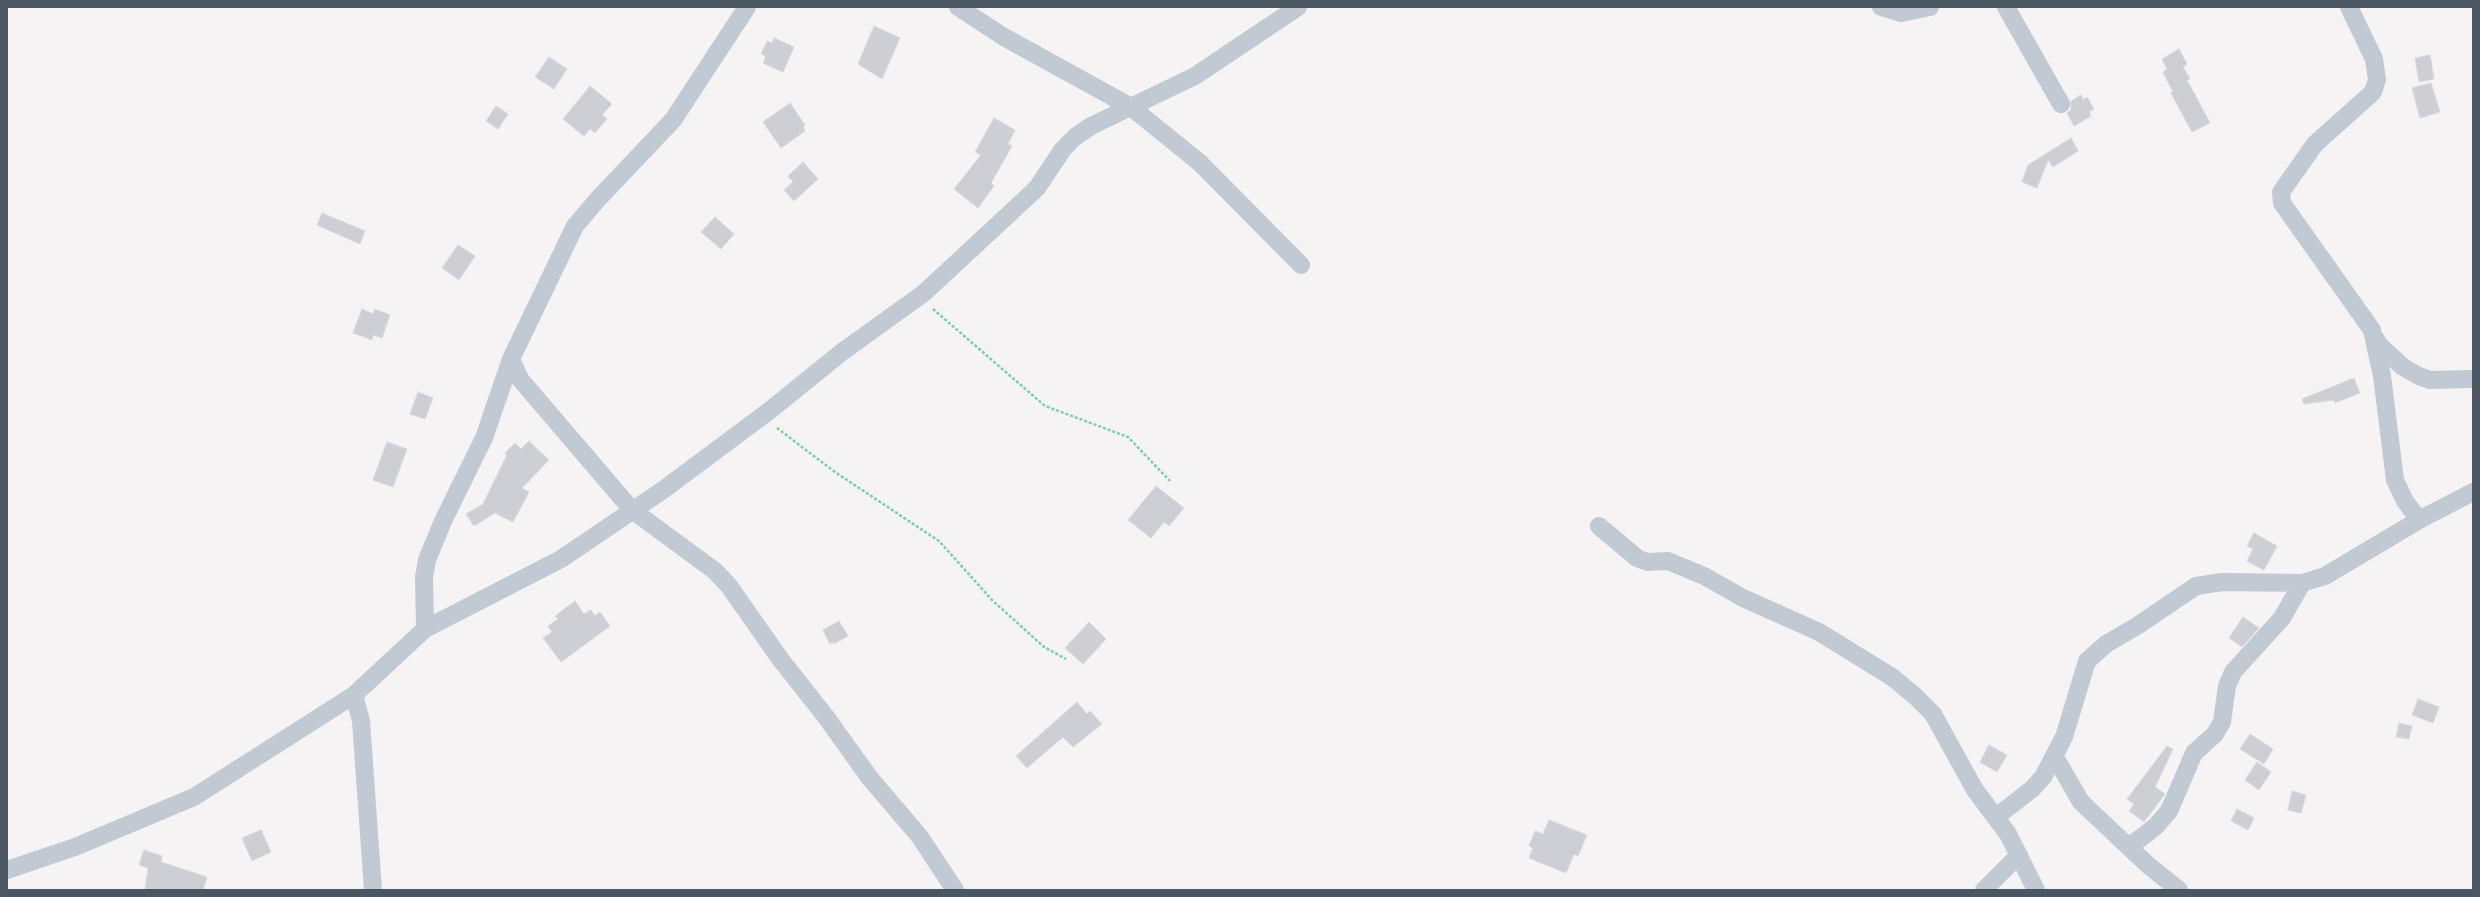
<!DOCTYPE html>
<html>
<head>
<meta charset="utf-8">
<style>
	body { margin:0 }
	#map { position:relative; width:2480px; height:897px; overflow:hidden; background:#f5f3f3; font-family:Mulish,sans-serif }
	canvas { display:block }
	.frame { position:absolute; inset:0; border:8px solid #4a5661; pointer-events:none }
</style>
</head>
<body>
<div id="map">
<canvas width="2480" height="897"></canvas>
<div class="frame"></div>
</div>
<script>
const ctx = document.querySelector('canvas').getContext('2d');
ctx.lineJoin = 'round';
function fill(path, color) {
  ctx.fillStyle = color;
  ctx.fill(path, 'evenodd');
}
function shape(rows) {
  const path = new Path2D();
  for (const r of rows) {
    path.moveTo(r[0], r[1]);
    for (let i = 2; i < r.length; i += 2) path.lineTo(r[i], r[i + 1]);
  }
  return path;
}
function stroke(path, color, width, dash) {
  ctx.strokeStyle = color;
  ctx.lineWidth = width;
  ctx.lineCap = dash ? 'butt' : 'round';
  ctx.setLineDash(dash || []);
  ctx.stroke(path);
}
const building = shape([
	[874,26,900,38,882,79,858,64,874,26],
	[774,38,794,47,783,72,763,63,766,56,761,54,767,41,772,43,774,38],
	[2179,49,2187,64,2183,67,2190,79,2187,80,2210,123,2192,132,2171,93,2173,92,2163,72,2167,69,2162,59,2179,49],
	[2430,55,2434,79,2419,82,2415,58,2430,55],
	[549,57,567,69,554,89,535,77,549,57],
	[2431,83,2440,112,2420,118,2412,88,2431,83],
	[590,86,612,104,602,115,607,119,595,133,590,129,584,136,563,119,590,86],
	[2081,95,2083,100,2087,97,2094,109,2089,112,2091,116,2074,126,2067,113,2071,110,2071,101,2081,95],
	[790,103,805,125,803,127,805,131,781,148,763,122,790,103],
	[496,106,508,114,498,129,486,121,496,106],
	[994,118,1015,130,1008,144,1012,146,991,183,994,186,978,208,954,189,981,155,975,152,994,118],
	[2071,138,2078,151,2053,167,2048,160,2037,188,2022,182,2028,165,2071,138],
	[803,162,818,179,794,201,784,190,793,182,788,176,803,162],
	[322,213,365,231,360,244,317,225,322,213],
	[715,217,734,234,721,249,701,232,715,217],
	[458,245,475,256,459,280,442,268,458,245],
	[362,309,373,314,375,309,390,315,382,338,373,335,372,340,353,333,362,309],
	[2354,378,2360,393,2335,403,2334,400,2304,404,2302,399,2354,378],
	[418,392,433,398,425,419,410,414,418,392],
	[529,441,549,460,522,488,529,492,513,522,495,513,474,526,466,514,483,504,507,455,505,453,515,443,521,449,529,441],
	[387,442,407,449,393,487,373,480,387,442],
	[1156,486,1184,508,1169,526,1164,522,1151,538,1128,520,1156,486],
	[2254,533,2277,546,2264,570,2247,561,2253,549,2247,546,2254,533],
	[575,601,584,614,591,610,595,616,600,612,610,626,561,662,543,638,552,632,548,626,558,619,555,616,575,601],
	[2243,617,2259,628,2242,647,2229,638,2243,617],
	[839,621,848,636,834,644,833,642,830,644,823,630,839,621],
	[1089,622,1106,639,1083,664,1065,648,1089,622],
	[2418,699,2439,707,2433,723,2412,715,2418,699],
	[1077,702,1087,714,1090,711,1102,724,1073,747,1063,737,1027,768,1016,756,1077,702],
	[2399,723,2412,726,2409,739,2396,737,2399,723],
	[2250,734,2273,749,2264,764,2240,749,2250,734],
	[1989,745,2007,755,1997,772,1980,762,1989,745],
	[2167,746,2173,749,2155,787,2165,794,2144,822,2129,811,2134,804,2127,799,2167,746],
	[2257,762,2271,772,2259,790,2245,780,2257,762],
	[2292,791,2306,795,2301,813,2288,810,2292,791],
	[2237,809,2254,818,2248,830,2231,821,2237,809],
	[1549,820,1587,835,1578,856,1574,854,1566,873,1529,858,1533,848,1529,846,1535,831,1543,834,1549,820],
	[261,830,271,852,252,861,242,838,261,830],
	[144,850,162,856,161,862,207,877,203,890,145,890,148,868,139,865,144,850]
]);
const path = shape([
	[933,309,1045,406,1128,437,1170,481],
	[777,428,835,472,939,541,992,600,1044,647,1066,659]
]);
const street = shape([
	[958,7,1004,37,1131,107,1200,163,1301,265],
	[1881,7,1901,13,1930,7],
	[2006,7,2061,104],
	[2349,7,2374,59,2377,80,2373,92,2315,144,2281,192,2282,203,2372,330,2382,376,2395,480,2405,501,2419,520],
	[2375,338,2379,345,2403,367,2419,376,2430,380,2473,379],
	[511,359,520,379,632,510,715,571,729,586,781,660,826,717,869,777,920,837,955,890],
	[1599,526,1637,558,1647,562,1668,561,1685,568,1704,576,1743,598,1819,632,1892,677,1915,696,1933,714,1975,790,2008,834,2036,890],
	[425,629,424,577,427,560,443,521,484,438,511,359,575,226,598,199,673,120,747,7],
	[354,695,361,721,373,890],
	[2055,757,2081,802,2148,865,2179,890],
	[1996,817,2032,789,2043,777,2064,737,2087,661,2106,644,2137,626,2196,586,2222,582,2302,583,2325,576,2419,520,2473,492],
	[2129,847,2155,827,2169,811,2194,753,2215,734,2222,722,2227,686,2233,672,2282,618,2302,583],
	[7,870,75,847,194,797,354,695,425,629,561,559,663,490,769,411,842,352,924,293,1037,188,1063,149,1075,137,1091,126,1195,76,1298,7],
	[1984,890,2019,855]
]);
fill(building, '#cdcfd5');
stroke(building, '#d7d9de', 1);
stroke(path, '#7ad0a6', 2.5, [3, 2]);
stroke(street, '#c1cad2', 18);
</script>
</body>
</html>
